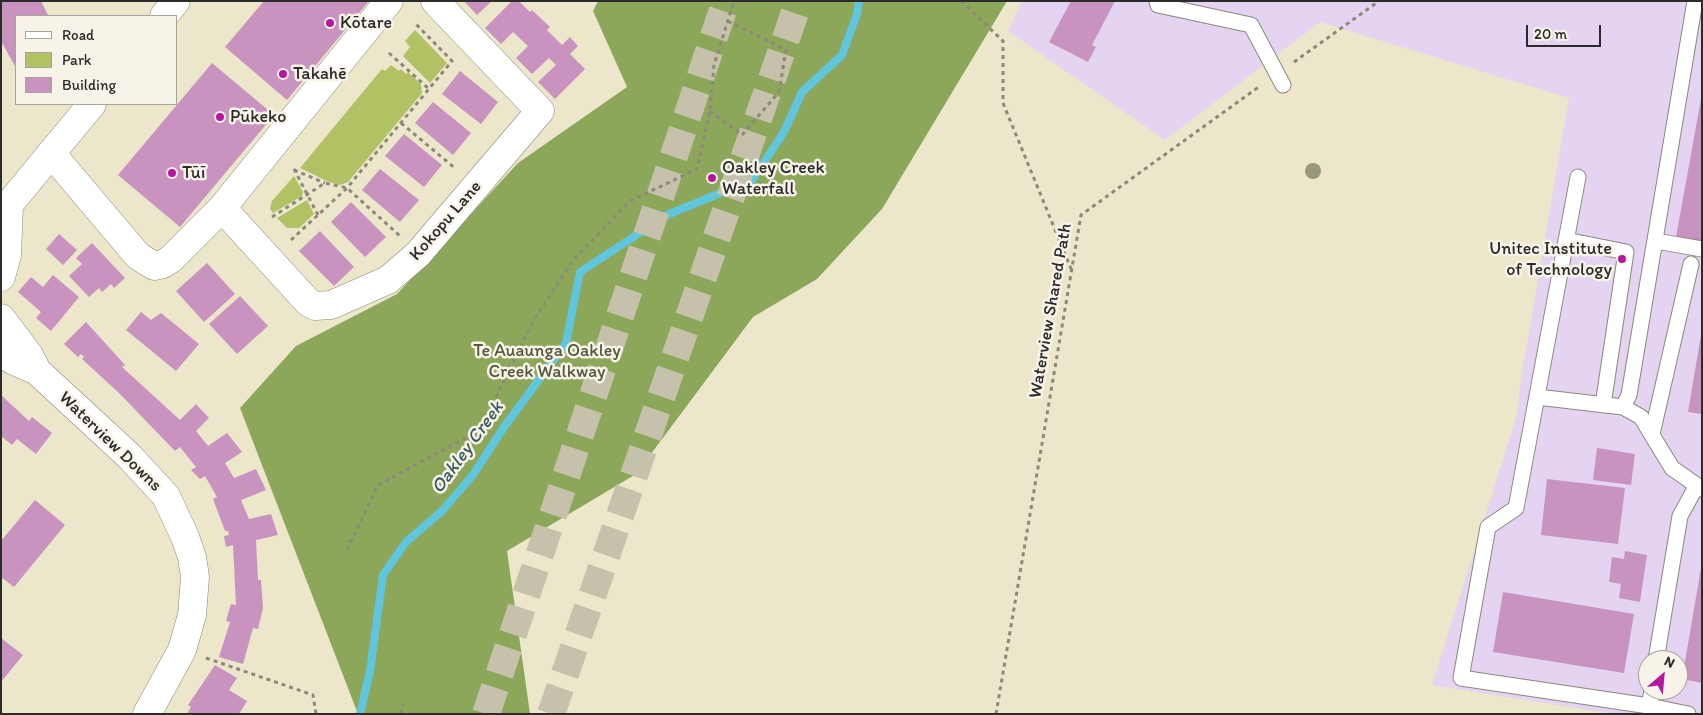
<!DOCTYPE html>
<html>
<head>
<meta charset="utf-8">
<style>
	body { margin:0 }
	#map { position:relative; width:1703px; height:715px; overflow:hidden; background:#ece6cb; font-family:Itim,sans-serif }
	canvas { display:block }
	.frame { position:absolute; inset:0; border:2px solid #2b2b2b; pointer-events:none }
	.legend { position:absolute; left:15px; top:15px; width:162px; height:90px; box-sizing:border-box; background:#f7f3e8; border:1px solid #a5a39c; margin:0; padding:6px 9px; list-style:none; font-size:15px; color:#2b2b2b }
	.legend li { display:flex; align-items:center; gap:10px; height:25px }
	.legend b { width:25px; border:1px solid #a5a39c }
	.north { position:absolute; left:1638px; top:650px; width:50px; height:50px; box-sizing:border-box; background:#f7f3e8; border:1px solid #a5a39c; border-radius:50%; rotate:27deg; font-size:14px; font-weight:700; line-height:20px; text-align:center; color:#2b2b2b }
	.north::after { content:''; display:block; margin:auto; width:18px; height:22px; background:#b5179e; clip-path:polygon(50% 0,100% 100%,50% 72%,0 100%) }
	.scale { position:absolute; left:1526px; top:25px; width:75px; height:22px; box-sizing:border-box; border:2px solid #2b2b2b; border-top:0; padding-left:6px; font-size:15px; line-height:18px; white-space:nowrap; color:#2b2b2b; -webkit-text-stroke:4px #f7f3e8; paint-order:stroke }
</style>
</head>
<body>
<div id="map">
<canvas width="1703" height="715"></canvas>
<div class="frame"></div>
<ul class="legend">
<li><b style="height:6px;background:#fff"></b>Road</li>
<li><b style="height:14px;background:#b2c164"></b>Park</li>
<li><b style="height:14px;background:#c993c0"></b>Building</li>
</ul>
<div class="north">N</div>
<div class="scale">20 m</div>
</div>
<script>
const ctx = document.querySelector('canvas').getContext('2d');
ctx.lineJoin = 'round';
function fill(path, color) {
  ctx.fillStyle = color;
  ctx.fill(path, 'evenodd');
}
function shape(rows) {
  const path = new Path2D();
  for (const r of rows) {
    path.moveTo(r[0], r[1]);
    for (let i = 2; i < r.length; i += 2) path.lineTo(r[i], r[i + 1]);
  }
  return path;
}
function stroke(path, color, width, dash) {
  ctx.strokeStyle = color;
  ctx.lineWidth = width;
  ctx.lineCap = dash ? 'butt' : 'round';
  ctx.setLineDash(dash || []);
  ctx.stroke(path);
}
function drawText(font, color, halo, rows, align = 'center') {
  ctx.font = font + ' Itim,sans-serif';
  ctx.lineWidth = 5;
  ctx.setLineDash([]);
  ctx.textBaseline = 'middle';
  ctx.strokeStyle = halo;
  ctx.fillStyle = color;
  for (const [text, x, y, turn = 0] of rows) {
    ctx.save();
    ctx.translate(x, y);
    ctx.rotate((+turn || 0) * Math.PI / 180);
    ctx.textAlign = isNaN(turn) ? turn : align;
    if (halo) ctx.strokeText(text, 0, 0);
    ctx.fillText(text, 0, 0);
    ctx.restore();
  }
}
const built = shape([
	[1022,1,1702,1,1702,714,1614,714,1432,685,1517,415,1521,379,1569,98,1320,22,1165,140,1008,31],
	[1648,660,1678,660,1678,690,1648,690]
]);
const green = shape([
	[415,30,447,63,430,83,403,56,410,47,405,41],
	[391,65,399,71,401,69,406,74,408,72,421,84,422,93,348,182,340,185,329,182,300,168,382,69,385,71],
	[294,176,303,192,302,196,273,213,270,209,272,201],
	[307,200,314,214,299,228,287,228,277,218]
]);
const forest = shape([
	[598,1,1007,1,882,209,817,279,753,317,636,474,507,551,530,714,358,714,240,408,296,346,397,294,518,163,627,87,593,11]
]);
const stream = shape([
	[360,714,370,671,383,575,406,542,442,511,473,475,504,427,566,343,580,272,667,215,752,180,784,132,802,92,842,55,857,14,859,1]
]);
const building = shape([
	[1,1,41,1,48,15,16,16,16,68,1,41],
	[264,1,369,1,287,100,225,47],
	[464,1,492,1,477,15],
	[512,1,519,1,530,12,532,10,550,27,547,30,562,45,570,37,578,46,570,54,585,69,555,99,538,82,556,65,549,58,532,74,516,58,528,46,513,32,501,44,485,28],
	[1071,1,1115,1,1092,45,1096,47,1088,62,1049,42],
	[212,63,274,115,180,227,118,175],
	[460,71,498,102,481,124,442,94],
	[1701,99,1702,99,1702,241,1676,237],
	[433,102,471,133,453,155,415,123],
	[404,134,442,165,424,187,385,156],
	[380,169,419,200,400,222,362,190],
	[351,202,386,237,365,257,331,222],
	[320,231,354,267,334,286,299,251],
	[59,234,77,250,63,265,46,249],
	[92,243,125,278,114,288,111,284,102,292,99,288,89,297,69,276,82,264,76,258],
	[207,263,235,294,204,322,176,291],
	[53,275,79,297,51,331,36,318,41,312,18,292,31,277,43,287],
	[240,296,268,326,237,354,209,324],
	[141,312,151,320,161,313,199,344,176,371,126,330],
	[86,322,125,365,122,367,180,420,196,404,209,418,196,431,208,446,227,433,242,452,225,463,234,478,256,469,266,490,241,500,249,519,271,514,278,535,256,540,258,580,261,580,263,608,258,629,253,628,243,664,219,657,230,622,226,621,231,604,236,605,233,545,226,547,224,536,229,535,228,531,225,531,213,499,217,497,205,476,200,479,191,470,196,467,180,447,175,451,119,393,82,359,84,357,81,354,78,357,64,344],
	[1701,335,1702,335,1702,414,1688,412],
	[1,395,29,421,32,417,52,433,36,454,17,439,12,445,1,436],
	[1597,448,1635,454,1631,485,1593,480],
	[1547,479,1625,488,1618,544,1541,535],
	[35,500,65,525,14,587,1,577,1,541],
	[1625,551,1647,555,1640,602,1619,598,1621,584,1609,582,1612,557,1624,559],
	[1701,568,1702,568,1702,683,1682,679],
	[1503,592,1634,614,1624,673,1493,652],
	[1,638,23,655,1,682],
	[215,665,237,678,229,690,247,701,239,714,187,714,191,707,188,705]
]);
const motorwayTunnel = shape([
	[486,714,726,1],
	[551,714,799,1]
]);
const path = shape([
	[961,1,1003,41,1003,103,1072,271],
	[389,53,429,89],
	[1294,62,1379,1],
	[710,111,742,135,779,92,786,50,728,21],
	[401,123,456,169],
	[294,169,318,215],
	[294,170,325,183],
	[272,217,325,183,347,188,400,236],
	[291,240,347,188,452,61,414,22],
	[347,550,378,485,480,430,532,323,573,260,630,201,697,169,710,111,714,65,734,1],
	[206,658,313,695,316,714],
	[401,714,403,704],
	[996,714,1081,215,1260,86]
]);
const service = shape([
	[1157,1,1158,5,1251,25,1283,85],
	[1578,177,1516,508,1488,527,1461,678,1649,706,1652,690],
	[1566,240,1626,252,1603,405],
	[1656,241,1702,249],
	[1537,397,1623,407,1641,417,1672,468,1702,489],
	[1623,407,1629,395,1695,1],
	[1652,434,1691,264],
	[1656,660,1680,516,1696,487],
	[1649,706,1688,714]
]);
const minor = shape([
	[51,153,138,256,154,266,163,264,171,259,222,208,389,1],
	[222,208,308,302,315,306,331,305,388,280,418,254,540,111,435,1],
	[1,318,29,355,37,371],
	[1,351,12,360,37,371,129,456,166,496,185,537,192,557,195,577,192,615,182,650,147,714]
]);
const primary = shape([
	[164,16,176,1],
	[1,214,92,104],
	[1,277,7,255,9,205]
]);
const trees = [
	[1313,171]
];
const markers = [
	[330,23,5,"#b5179e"],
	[283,74,5,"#b5179e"],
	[220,117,5,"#b5179e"],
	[172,173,5,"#b5179e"],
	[712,178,5,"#b5179e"],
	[1622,259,5,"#b5179e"]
];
const poiNames = [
	["Kōtare",340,23],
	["Takahē",293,74],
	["Pūkeko",230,117],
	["Oakley Creek",722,168],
	["Waterfall",722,189],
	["Tūī",182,173],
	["Unitec Institute",1612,249,"right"],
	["of Technology",1612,270,"right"]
];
const streetNames = [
	["Kokopu Lane",446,221,-49],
	["Waterview Shared Path",1051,311,-80],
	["Waterview Downs",110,442,44]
];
const parkNames = [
	["Te Auaunga Oakley",547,351],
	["Creek Walkway",547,372]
];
const waterNames = [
	["Oakley Creek",468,448,-54]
];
fill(built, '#e4d3f1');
fill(green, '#b2c164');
fill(forest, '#8da75a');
stroke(stream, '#60c6de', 8);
fill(building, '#c993c0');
stroke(motorwayTunnel, '#c5c1ab', 28, [28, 14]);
stroke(service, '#8c887b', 17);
stroke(minor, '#8c887b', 29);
stroke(primary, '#8c887b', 29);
stroke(path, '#8c887b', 3, [4, 4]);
stroke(service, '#fff', 15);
stroke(minor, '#fff', 28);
stroke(primary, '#fff', 28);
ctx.fillStyle = '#98987c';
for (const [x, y] of trees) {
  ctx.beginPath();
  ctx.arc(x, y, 8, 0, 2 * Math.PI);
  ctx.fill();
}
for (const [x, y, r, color] of markers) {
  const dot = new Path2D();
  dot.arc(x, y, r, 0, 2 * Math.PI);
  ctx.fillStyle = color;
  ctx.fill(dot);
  stroke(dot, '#f7f3e8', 2);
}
drawText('18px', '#2b2b2b', '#f7f3e8', poiNames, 'left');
drawText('18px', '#2b2b2b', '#f7f3e8', streetNames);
drawText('18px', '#54583c', '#f7f3e8', parkNames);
drawText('italic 19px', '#3b5a61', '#f7f3e8', waterNames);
</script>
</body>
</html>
